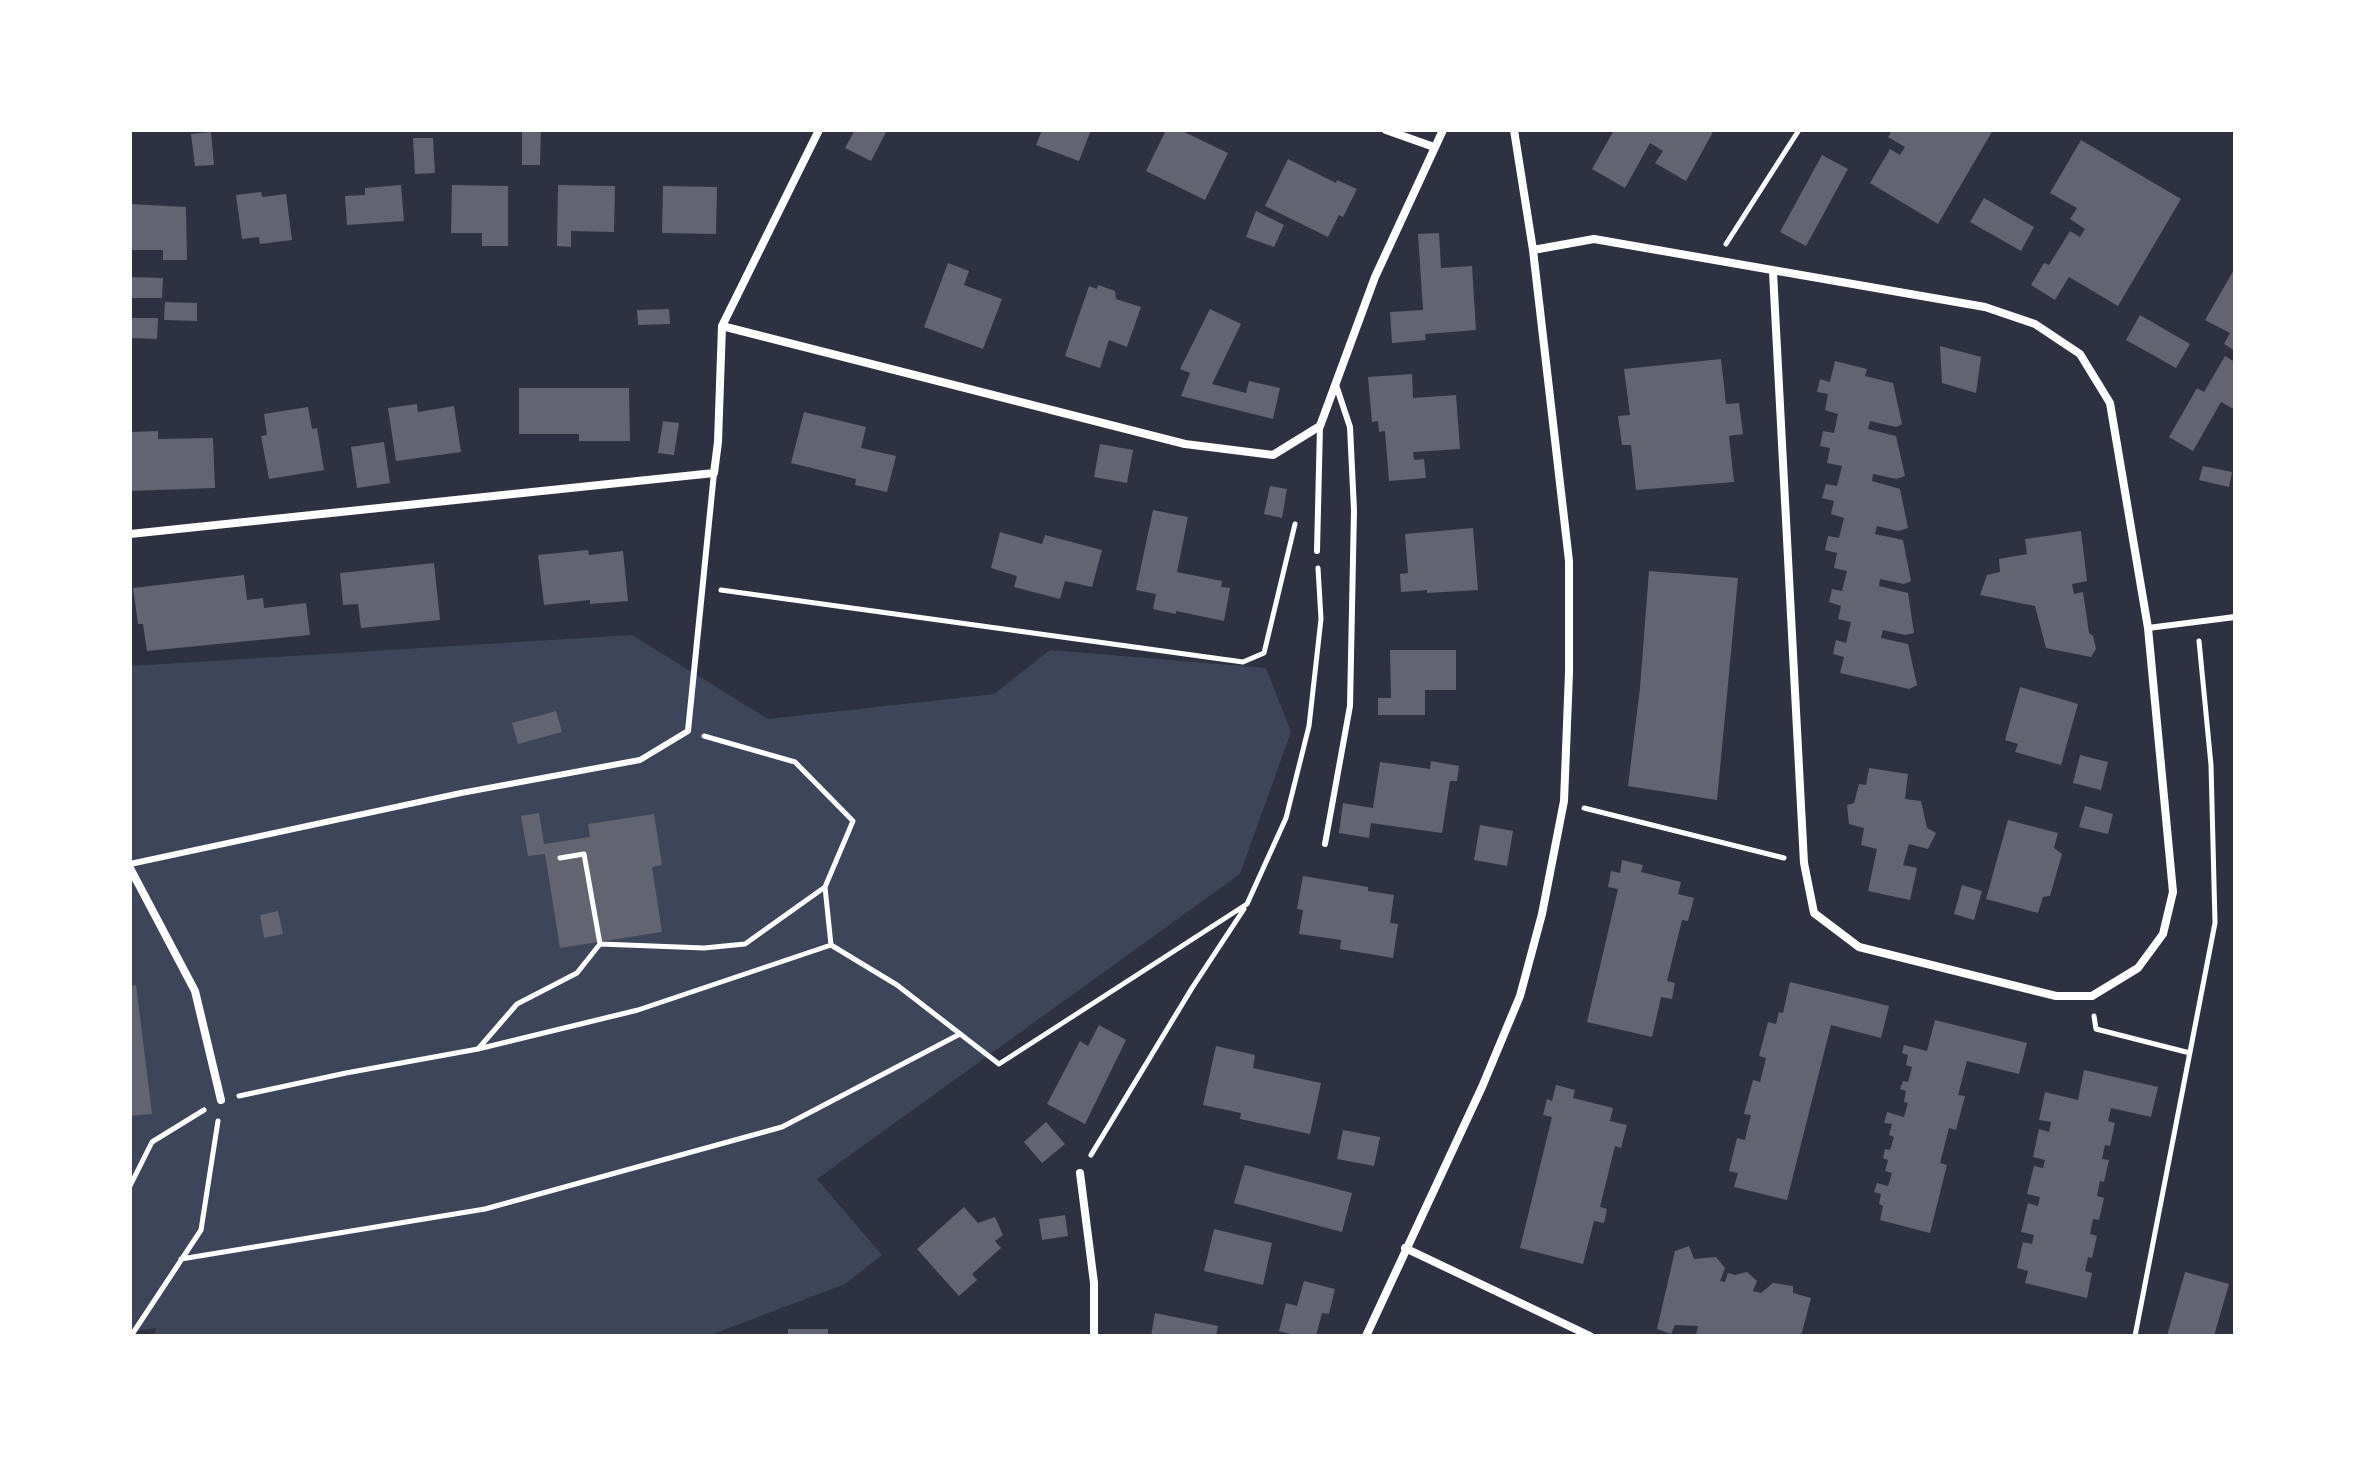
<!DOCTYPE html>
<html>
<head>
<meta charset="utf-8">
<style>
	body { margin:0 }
	#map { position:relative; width:2365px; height:1466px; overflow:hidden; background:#2d3142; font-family:Roboto,sans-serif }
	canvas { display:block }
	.frame { position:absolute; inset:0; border:132px solid #fff; pointer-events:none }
</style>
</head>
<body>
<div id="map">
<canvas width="2365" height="1466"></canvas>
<div class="frame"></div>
</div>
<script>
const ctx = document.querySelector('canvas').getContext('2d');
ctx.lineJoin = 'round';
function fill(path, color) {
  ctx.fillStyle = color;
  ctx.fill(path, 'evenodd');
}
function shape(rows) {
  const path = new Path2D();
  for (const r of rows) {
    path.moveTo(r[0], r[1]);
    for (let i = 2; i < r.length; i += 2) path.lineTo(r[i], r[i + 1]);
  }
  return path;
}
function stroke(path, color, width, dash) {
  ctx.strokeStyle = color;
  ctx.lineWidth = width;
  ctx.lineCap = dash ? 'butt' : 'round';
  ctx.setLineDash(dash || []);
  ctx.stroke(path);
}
const green = shape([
	[632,635,768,719,994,694,1050,650,1266,668,1291,732,1240,874,817,1179,882,1255,845,1284,708,1336,153,1336,157,1328,130,1332,130,666]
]);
const building = shape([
	[522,130,541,130,540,165,522,165],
	[855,130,887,130,871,161,845,148],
	[1042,130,1091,130,1079,161,1036,145],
	[1166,130,1180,130,1228,153,1205,200,1146,171],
	[1614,130,1714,130,1686,181,1655,163,1663,151,1650,143,1625,188,1592,169],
	[1892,130,1993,130,1938,224,1870,183,1890,149,1900,155,1905,147,1888,137],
	[211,132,214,165,195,166,191,134],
	[413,138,433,138,435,173,415,174],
	[2081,140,2181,199,2118,306,2069,277,2055,300,2031,285,2044,263,2049,265,2070,231,2080,237,2085,229,2070,219,2077,208,2050,193],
	[1822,155,1848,169,1806,246,1780,232],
	[1288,159,1336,183,1337,180,1357,189,1343,217,1339,215,1328,237,1265,206],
	[401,185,404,221,347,225,345,196,365,195,365,188],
	[452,185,508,186,508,246,482,246,482,233,451,233],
	[558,185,615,186,614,232,571,231,571,247,557,246],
	[663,186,717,187,716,234,662,233],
	[261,192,262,197,286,194,292,240,260,244,259,237,242,239,236,195],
	[1984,198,2034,227,2021,251,1970,222],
	[130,204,186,207,187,260,163,260,163,250,130,250],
	[1256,211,1284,225,1274,247,1246,237],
	[1439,233,1441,268,1472,266,1476,330,1425,334,1426,340,1392,343,1390,312,1423,310,1418,234],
	[948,263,969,271,964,285,1002,299,983,349,924,327],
	[2235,268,2235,351,2224,344,2230,333,2205,320],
	[130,277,163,278,162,298,130,298],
	[1098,285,1115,291,1116,299,1141,307,1127,347,1109,340,1100,368,1065,356,1089,286,1097,289],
	[165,302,197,303,197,321,164,320],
	[669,309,670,324,638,325,637,310],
	[1210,309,1241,324,1212,384,1246,393,1249,381,1280,388,1273,419,1181,396,1190,373,1180,369],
	[2140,315,2190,344,2176,368,2126,340],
	[132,318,158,318,157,339,131,338],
	[1940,346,1981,357,1976,393,1942,383],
	[2225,356,2235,362,2235,410,2221,402,2193,451,2169,437,2197,388,2204,392],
	[1721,359,1726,404,1739,403,1743,434,1729,436,1734,482,1636,490,1631,445,1622,445,1618,416,1630,415,1624,369],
	[1835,361,1867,369,1865,376,1893,383,1902,424,1896,427,1870,421,1868,429,1896,436,1905,476,1896,479,1873,474,1872,481,1900,489,1908,528,1898,531,1877,526,1875,534,1903,540,1911,581,1904,584,1880,579,1879,586,1908,593,1914,633,1905,635,1883,630,1881,638,1908,644,1917,685,1909,689,1840,673,1844,657,1833,654,1836,640,1846,643,1851,622,1838,619,1841,606,1829,602,1832,589,1842,591,1847,571,1834,568,1837,553,1825,550,1828,536,1839,538,1844,518,1831,514,1834,501,1822,498,1826,484,1837,486,1842,466,1827,463,1830,448,1820,446,1823,431,1834,433,1838,414,1825,410,1828,394,1817,392,1820,379,1830,382],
	[1412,374,1413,398,1456,395,1460,449,1413,452,1414,460,1424,459,1426,478,1389,481,1385,431,1379,432,1378,421,1372,422,1368,377],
	[519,388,629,388,630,441,579,441,579,434,519,434],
	[417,404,418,412,454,406,461,452,396,461,388,408],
	[308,407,312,429,317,428,324,470,269,479,261,436,267,435,264,414],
	[804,412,866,427,861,448,896,456,887,492,855,485,856,479,791,463],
	[663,421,679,423,674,455,658,453],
	[158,431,158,439,213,438,215,488,130,491,130,432],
	[384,442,390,483,357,488,351,447],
	[1100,444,1133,450,1127,483,1094,477],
	[2203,466,2232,472,2229,487,2199,480],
	[1270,486,1287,489,1282,518,1264,514],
	[1153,510,1188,517,1177,572,1222,581,1221,587,1230,588,1224,621,1176,611,1176,614,1153,609,1156,594,1136,590],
	[1473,528,1478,590,1427,593,1427,590,1401,592,1400,574,1408,573,1405,534],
	[2081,531,2087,581,2072,584,2074,594,2083,592,2089,633,2093,636,2096,649,2091,657,2046,648,2035,606,1980,595,1987,575,2000,572,1999,559,2027,554,2025,539],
	[1000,532,1042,544,1045,535,1102,550,1092,587,1065,581,1060,599,1014,587,1017,576,991,568],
	[588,550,589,555,623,551,628,601,590,604,590,600,544,605,538,555],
	[434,563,440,620,361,628,358,604,343,605,340,573],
	[1649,571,1738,578,1717,800,1628,786,1640,688],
	[244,575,247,600,263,598,264,608,306,603,310,635,147,651,143,624,138,624,133,588],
	[1390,650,1456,650,1456,690,1425,690,1425,715,1378,715,1378,698,1391,698],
	[2020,687,2078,704,2061,765,2015,752,2018,744,2005,740],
	[556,711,562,732,518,744,512,723],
	[2080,755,2108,762,2101,790,2073,783],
	[1431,761,1459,766,1457,781,1450,781,1442,833,1371,823,1369,838,1339,833,1343,803,1373,808,1380,762,1430,769],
	[1869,768,1908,774,1905,799,1921,801,1927,828,1936,833,1928,849,1909,844,1903,865,1917,868,1910,900,1868,891,1877,849,1861,845,1864,828,1849,824,1847,805,1854,803,1859,784,1866,785],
	[2085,806,2113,814,2108,834,2079,827],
	[539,813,544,844,590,837,588,824,654,814,662,865,652,867,662,932,560,948,545,854,528,856,521,816],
	[2008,820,2058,833,2054,848,2062,854,2050,896,2043,897,2038,913,1986,899],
	[1480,825,1513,831,1507,866,1474,860],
	[1622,860,1643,865,1641,872,1681,882,1678,894,1694,898,1688,921,1682,920,1667,981,1675,983,1672,999,1661,997,1652,1037,1587,1022,1618,889,1608,887,1611,871,1620,873],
	[1303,876,1368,887,1368,891,1394,895,1390,923,1398,924,1393,958,1340,949,1341,940,1299,934,1303,910,1297,909],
	[1962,885,1982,891,1974,920,1954,914],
	[278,911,283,934,264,938,260,915],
	[1790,982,1889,1006,1881,1038,1831,1025,1787,1200,1734,1187,1738,1173,1729,1171,1737,1138,1745,1140,1748,1127,1751,1115,1744,1114,1753,1080,1760,1082,1766,1058,1759,1056,1768,1022,1776,1024,1779,1012,1783,1013],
	[136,985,152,1114,130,1116,130,986],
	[1935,1020,2027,1043,2019,1074,1967,1061,1958,1095,1965,1096,1956,1130,1949,1128,1940,1163,1947,1165,1930,1233,1880,1220,1883,1206,1879,1204,1881,1194,1874,1192,1877,1183,1888,1186,1892,1173,1885,1171,1888,1160,1883,1158,1885,1149,1890,1150,1894,1137,1889,1135,1892,1124,1884,1123,1887,1112,1904,1117,1908,1103,1904,1102,1906,1091,1900,1089,1903,1081,1908,1082,1912,1067,1906,1065,1908,1055,1902,1053,1904,1045,1927,1051],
	[1099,1025,1126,1040,1085,1124,1047,1104,1080,1041,1088,1046],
	[1216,1046,1255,1055,1253,1068,1321,1083,1310,1134,1240,1119,1241,1113,1203,1105],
	[2084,1070,2158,1087,2151,1117,2111,1108,2108,1121,2115,1123,2110,1146,2105,1145,2102,1159,2109,1160,2104,1182,2100,1181,2097,1196,2104,1198,2099,1220,2093,1219,2090,1234,2097,1236,2092,1258,2088,1257,2085,1271,2092,1273,2087,1298,2025,1283,2028,1271,2017,1268,2023,1242,2032,1244,2034,1235,2021,1232,2028,1203,2038,1206,2040,1197,2027,1194,2034,1166,2043,1168,2045,1160,2033,1157,2039,1129,2049,1132,2051,1122,2039,1120,2045,1092,2078,1100],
	[1556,1085,1575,1090,1573,1098,1613,1108,1610,1121,1627,1125,1621,1148,1615,1146,1600,1207,1607,1209,1604,1223,1594,1221,1583,1264,1520,1248,1552,1117,1543,1115,1547,1099,1552,1101],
	[1046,1122,1065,1144,1042,1163,1024,1142],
	[1343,1130,1380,1137,1374,1166,1337,1159],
	[1245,1165,1352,1193,1342,1232,1234,1203],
	[964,1207,978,1223,995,1217,1003,1235,995,1241,1001,1248,972,1274,977,1280,959,1296,917,1249],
	[1065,1215,1068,1236,1042,1240,1039,1219],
	[1214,1229,1272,1243,1263,1285,1204,1271],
	[1689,1246,1694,1259,1716,1257,1725,1268,1720,1281,1725,1282,1728,1273,1735,1275,1747,1272,1757,1281,1753,1291,1761,1293,1773,1283,1793,1286,1793,1293,1811,1298,1801,1336,1699,1336,1696,1335,1698,1326,1675,1325,1671,1334,1657,1329,1675,1251],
	[2185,1272,2229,1284,2214,1336,2167,1336],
	[1304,1281,1335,1289,1329,1314,1322,1313,1316,1336,1298,1336,1279,1331,1286,1303,1297,1306],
	[1155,1313,1218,1326,1216,1336,1151,1336],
	[788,1329,828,1329,828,1336,788,1336]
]);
const path = shape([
	[1726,244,1799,130],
	[721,590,1243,662,1264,653,1295,524],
	[704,736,795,762,853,821,825,887,831,945],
	[1584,808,1784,858],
	[600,944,704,948,745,944,825,887],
	[2094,1016,2096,1029,2190,1053],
	[478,1049,517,1004,577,973,600,944,584,854,560,858],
	[239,1096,346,1073,478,1049,638,1010,831,945,897,985,999,1064,1247,904,1286,818,1309,726,1321,619,1318,568],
	[1091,1155,1192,988,1244,909],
	[130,1186,152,1142,204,1110],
	[181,1259,485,1209,782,1127,960,1034],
	[131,1336,201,1230,218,1121],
	[2135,1336,2215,923,2211,765,2199,641]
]);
const service = shape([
	[1317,551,1320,426],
	[2148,628,2235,617],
	[1325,844,1350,706,1354,510,1350,427,1336,385],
	[130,864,461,793,640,760,688,731,714,473]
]);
const minor = shape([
	[1386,130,1434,147],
	[1533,250,1594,239,1985,307,2035,324,2080,354,2110,403,2148,628,2173,892,2163,934,2138,968,2092,996,2056,996,1859,947,1814,913,1804,863,1773,272],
	[722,326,1185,444,1273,455,1320,426,1375,277,1443,130],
	[130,534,714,473,718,442,722,326,819,130],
	[130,868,195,991,221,1100],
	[1080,1173,1094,1283,1094,1336],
	[1405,1248,1590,1336],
	[1366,1336,1482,1087,1520,996,1542,914,1564,801,1569,673,1569,561,1533,250,1514,130]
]);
fill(green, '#3c4559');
fill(building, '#626471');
stroke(path, '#fff', 5);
stroke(service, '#fff', 6);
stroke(minor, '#fff', 8);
</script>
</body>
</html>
